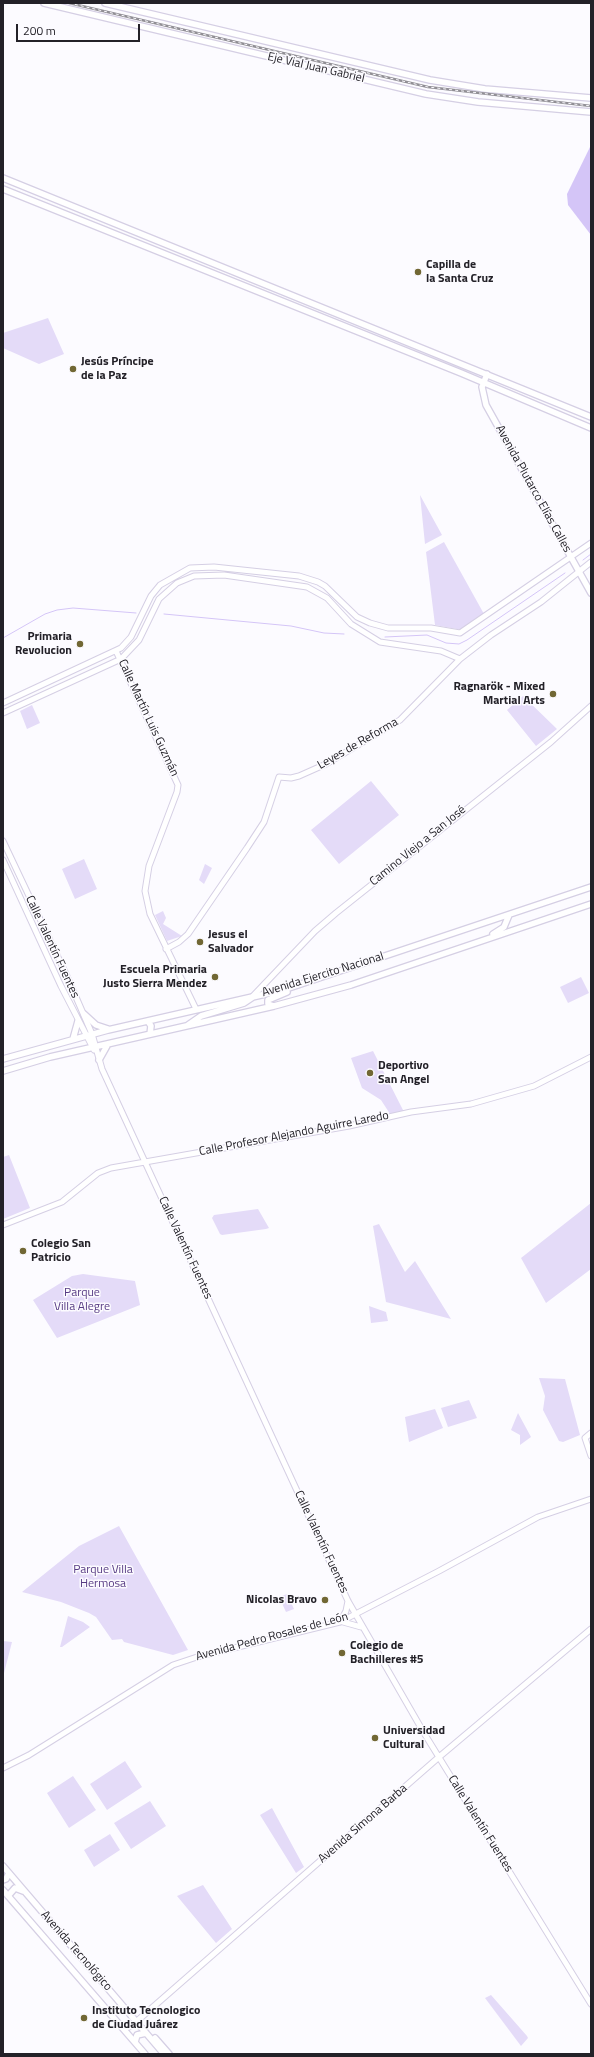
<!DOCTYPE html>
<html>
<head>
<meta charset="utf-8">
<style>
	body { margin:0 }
	#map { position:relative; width:594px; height:2057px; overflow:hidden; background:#fcfbff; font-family:"Titillium Web",sans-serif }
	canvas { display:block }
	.frame { position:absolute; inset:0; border:4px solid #232128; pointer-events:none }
	.scale { position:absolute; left:16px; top:24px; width:124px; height:18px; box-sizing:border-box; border:2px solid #232128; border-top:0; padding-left:5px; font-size:12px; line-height:14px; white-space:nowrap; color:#232128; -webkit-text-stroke:3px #fcfbff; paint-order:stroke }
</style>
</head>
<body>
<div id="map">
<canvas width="594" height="2057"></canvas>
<div class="frame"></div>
<div class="scale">200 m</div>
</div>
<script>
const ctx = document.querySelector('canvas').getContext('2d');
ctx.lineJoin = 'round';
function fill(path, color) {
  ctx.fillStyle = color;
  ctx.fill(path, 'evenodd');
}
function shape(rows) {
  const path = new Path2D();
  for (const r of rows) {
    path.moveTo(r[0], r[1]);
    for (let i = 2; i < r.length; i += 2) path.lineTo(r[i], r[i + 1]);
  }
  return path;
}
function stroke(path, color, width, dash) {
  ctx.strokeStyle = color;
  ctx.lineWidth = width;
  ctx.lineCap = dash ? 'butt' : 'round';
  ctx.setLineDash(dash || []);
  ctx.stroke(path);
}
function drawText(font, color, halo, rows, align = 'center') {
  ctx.font = font + ' "Titillium Web",sans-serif';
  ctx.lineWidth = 3;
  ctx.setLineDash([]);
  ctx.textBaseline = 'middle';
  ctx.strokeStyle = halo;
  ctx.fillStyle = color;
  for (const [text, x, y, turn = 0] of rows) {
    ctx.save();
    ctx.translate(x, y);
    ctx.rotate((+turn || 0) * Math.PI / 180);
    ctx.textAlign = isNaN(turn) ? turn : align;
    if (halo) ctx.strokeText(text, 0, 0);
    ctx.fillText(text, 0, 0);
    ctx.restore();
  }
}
const green = shape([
	[48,318,64,354,39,364,3,348,3,333],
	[420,495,442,535,425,544],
	[444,542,484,614,462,630,435,625,426,552],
	[523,696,557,729,536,746,507,710],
	[32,705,40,723,27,729,20,711],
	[371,781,399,815,339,864,311,830],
	[84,859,97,889,75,899,62,869],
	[205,864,212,868,204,884,199,880],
	[163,911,166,918,163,924,182,936,167,941,155,915],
	[581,977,589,993,568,1003,560,987],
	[373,1051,404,1112,392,1117,381,1100,362,1088,351,1058],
	[9,1155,30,1208,3,1219,3,1157],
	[591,1203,591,1269,546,1303,521,1258],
	[258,1209,269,1228,266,1229,222,1235,220,1234,212,1218,214,1215],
	[379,1224,405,1272,415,1261,451,1319,386,1302,373,1226],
	[83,1274,135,1281,140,1305,57,1338,33,1300,72,1276],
	[369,1306,386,1312,388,1321,371,1323],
	[539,1378,565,1379,580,1435,563,1442,559,1441,543,1410,545,1396],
	[469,1400,477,1418,448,1427,441,1408],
	[435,1409,443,1428,409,1442,405,1417],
	[518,1413,531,1437,520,1445,520,1435,511,1430],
	[119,1526,188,1650,173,1655,124,1642,122,1639,112,1640,96,1617,89,1613,61,1602,22,1592,79,1546],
	[287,1594,294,1609,286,1612,279,1597],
	[68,1616,83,1622,90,1627,62,1647,60,1647],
	[3,1641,12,1642,3,1677],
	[125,1761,142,1787,107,1810,90,1784],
	[73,1776,96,1810,69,1828,47,1793],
	[150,1801,166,1826,131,1849,114,1823],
	[272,1808,304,1867,296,1873,260,1815],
	[110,1834,120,1850,94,1867,84,1850],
	[203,1885,232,1929,216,1943,177,1896],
	[491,1995,527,2036,528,2038,521,2046,485,1998]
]);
const water = shape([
	[591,145,591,235,568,205,567,194]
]);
const stream = shape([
	[583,560,591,554],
	[164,614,291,626,324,633,344,634],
	[385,637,427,635,446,643,459,644,467,640,565,573],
	[3,638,45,614,57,610,73,608,136,613]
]);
const secondary = shape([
	[116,651,178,785,177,792,149,866,145,891,150,914,196,1009],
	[3,703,121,648,131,637,151,596,160,585,190,568,214,567,299,576,318,582,325,586,357,617,370,623,388,628,431,628,460,633,591,543],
	[3,713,121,659,139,640,159,599,177,583,194,576,224,575,307,587,327,598,351,624,380,642,441,651,460,659],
	[3,841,66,974,92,1034,102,1069,348,1601,424,1733,591,2004],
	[3,860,61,986,94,1050],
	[166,949,179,942,188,934,247,848,264,822,279,777,291,778,299,776,326,764,400,720,460,659,491,635,541,602,591,562],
	[253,996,315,931,336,913,551,742,591,706],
	[3,1225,62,1202,98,1173,111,1168,349,1126,411,1112,471,1104,534,1086,591,1057],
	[591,1433,585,1438,591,1456],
	[340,1622,346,1611,348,1601],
	[343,1622,361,1627],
	[3,1768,29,1755,173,1665,197,1657,340,1622,439,1571,538,1517,591,1499],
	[137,2021,439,1757,591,1629]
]);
const primary = shape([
	[44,3,426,94,478,102,591,112],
	[105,3,430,80,485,89,591,98],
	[3,178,591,417],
	[3,189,461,373,591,428],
	[487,374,482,387,486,405,591,593],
	[493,934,504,927,509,915],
	[274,1006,268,1004,268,1000,287,992],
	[84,1014,96,1025,108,1029],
	[148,1021,151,1026,150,1034],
	[188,1025,201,1016,244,1003,253,997],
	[73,1039,78,1021],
	[3,1059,108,1030,283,990,591,887],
	[99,1060,108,1044],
	[3,1071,50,1057,274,1006,351,985,591,904],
	[3,1866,164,2054],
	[3,1880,6,1879,9,1873],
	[3,1890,145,2054],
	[8,1896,15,1888,23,1891],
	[121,2026,128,2027,137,2021],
	[155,2038,169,2054],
	[135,2042,137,2035,146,2033]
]);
const rail = shape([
	[69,3,428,87,591,106]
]);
const markers = [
	[418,272,4,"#716734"],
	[73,369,4,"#716734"],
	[80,644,4,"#716734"],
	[553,694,4,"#716734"],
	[200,942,4,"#716734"],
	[215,977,4,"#716734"],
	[370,1073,4,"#716734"],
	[23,1251,4,"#716734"],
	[325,1600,4,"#716734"],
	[342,1653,4,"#716734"],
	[375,1738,4,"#716734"],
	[84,2018,4,"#716734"]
];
const streetNames = [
	["Eje Vial Juan Gabriel",316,68,13],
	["Avenida Plutarco Elías Calles",533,489,61],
	["Calle Martín Luis Guzmán",148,718,65],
	["Leyes de Reforma",358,744,-30],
	["Camino Viejo a San José",418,846,-39],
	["Calle Valentín Fuentes",52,947,65],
	["Avenida Ejercito Nacional",323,975,-17],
	["Calle Profesor Alejando Aguirre Laredo",294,1134,-11],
	["Calle Valentín Fuentes",185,1248,65],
	["Calle Valentín Fuentes",321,1542,65],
	["Avenida Pedro Rosales de León",272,1637,-15],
	["Avenida Simona Barba",363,1824,-41],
	["Calle Valentín Fuentes",480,1824,58],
	["Avenida Tecnológico",76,1951,49]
];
const poiNames = [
	["Capilla de",426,265],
	["la Santa Cruz",426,279],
	["Jesús Príncipe",81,362],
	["de la Paz",81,376],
	["Primaria",72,637,"right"],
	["Revolucion",72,651,"right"],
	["Ragnarök - Mixed",545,687,"right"],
	["Martial Arts",545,701,"right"],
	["Jesus el",208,935],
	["Salvador",208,949],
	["Escuela Primaria",207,970,"right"],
	["Justo Sierra Mendez",207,984,"right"],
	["Deportivo",378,1066],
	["San Angel",378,1080],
	["Colegio San",31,1244],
	["Patricio",31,1258],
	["Nicolas Bravo",317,1600,"right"],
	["Colegio de",350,1646],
	["Bachilleres #5",350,1660],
	["Universidad",383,1731],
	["Cultural",383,1745],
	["Instituto Tecnologico",92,2011],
	["de Ciudad Juárez",92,2025]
];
const parkNames = [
	["Parque",82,1293],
	["Villa Alegre",82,1307],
	["Parque Villa",103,1570],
	["Hermosa",103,1584]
];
fill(green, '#e4dbf8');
fill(water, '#d4c5f7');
stroke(stream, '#d4c5f7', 1);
stroke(secondary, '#d5cfe4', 7);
stroke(primary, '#d5cfe4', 8);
stroke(secondary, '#fff', 5);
stroke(primary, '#fff', 5.5);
stroke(rail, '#918f95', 2.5);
stroke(rail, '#fcfbff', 1, [3]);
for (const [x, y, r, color] of markers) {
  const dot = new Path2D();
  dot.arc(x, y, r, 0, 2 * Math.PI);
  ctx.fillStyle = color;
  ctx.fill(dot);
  stroke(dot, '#fcfbff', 1.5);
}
drawText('12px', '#232128', '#fcfbff', streetNames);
drawText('bold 12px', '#232128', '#fcfbff', poiNames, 'left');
drawText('12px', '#563a83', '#fcfbff', parkNames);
</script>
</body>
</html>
